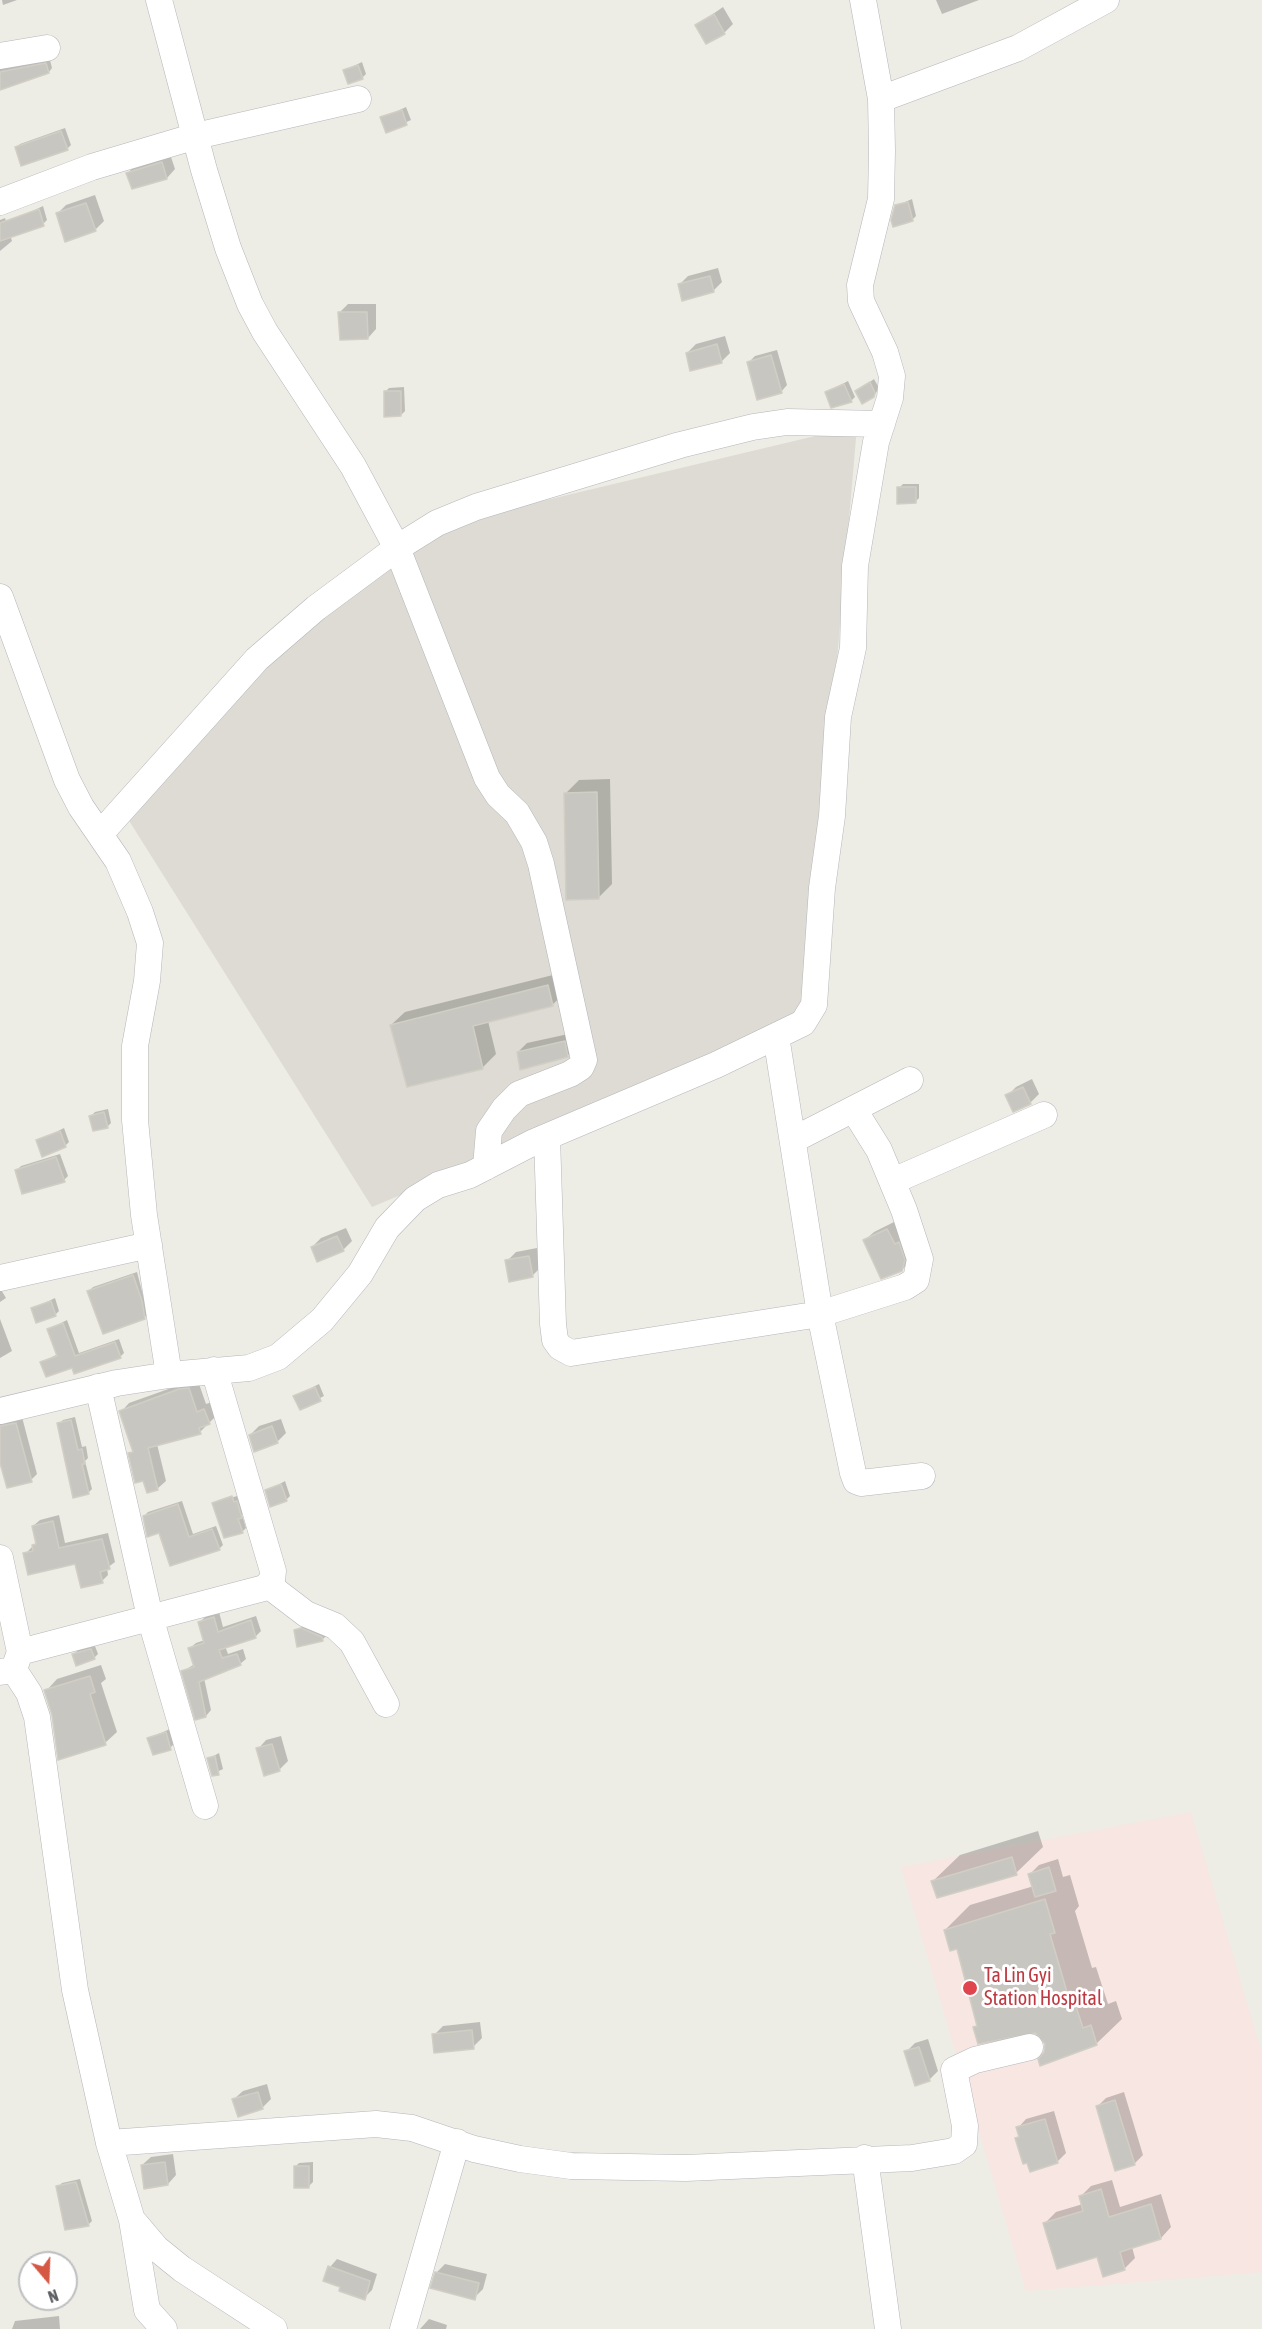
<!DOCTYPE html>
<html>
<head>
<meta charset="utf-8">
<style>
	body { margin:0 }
	#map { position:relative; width:1262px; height:2329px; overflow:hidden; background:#edece5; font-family:"Asap Condensed",sans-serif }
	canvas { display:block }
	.north { position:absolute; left:18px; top:2251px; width:60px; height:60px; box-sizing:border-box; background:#fff; border:2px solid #bebfc1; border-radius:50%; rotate:161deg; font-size:16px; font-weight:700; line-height:24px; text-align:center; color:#5c5f63 }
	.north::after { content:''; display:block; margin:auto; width:21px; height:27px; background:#d45844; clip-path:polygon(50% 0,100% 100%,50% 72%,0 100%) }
</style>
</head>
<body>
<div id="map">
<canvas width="1262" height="2329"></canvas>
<div class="north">N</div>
</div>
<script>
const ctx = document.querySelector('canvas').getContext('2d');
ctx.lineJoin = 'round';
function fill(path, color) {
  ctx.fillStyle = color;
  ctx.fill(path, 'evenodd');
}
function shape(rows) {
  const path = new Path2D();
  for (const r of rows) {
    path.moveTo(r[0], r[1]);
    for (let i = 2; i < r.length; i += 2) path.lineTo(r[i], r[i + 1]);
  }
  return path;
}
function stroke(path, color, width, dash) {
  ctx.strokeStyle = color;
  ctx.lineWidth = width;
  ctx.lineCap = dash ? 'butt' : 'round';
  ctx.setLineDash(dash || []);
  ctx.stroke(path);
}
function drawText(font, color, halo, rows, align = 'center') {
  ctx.font = font + ' "Asap Condensed",sans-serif';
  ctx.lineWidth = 6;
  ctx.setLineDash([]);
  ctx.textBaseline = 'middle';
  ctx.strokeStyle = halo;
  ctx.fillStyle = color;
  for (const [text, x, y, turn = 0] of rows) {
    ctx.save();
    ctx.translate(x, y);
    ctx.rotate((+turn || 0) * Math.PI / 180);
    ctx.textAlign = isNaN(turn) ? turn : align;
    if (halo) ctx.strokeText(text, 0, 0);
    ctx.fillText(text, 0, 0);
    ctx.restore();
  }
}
const education = shape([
	[857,426,807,1010,536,1138,372,1207,128,819,286,637,446,524]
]);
const medical = shape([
	[1191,1812,1262,2054,1262,2272,1026,2291,901,1867]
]);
const shadow = shape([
	[2,0,17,0,3,5],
	[936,0,979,0,942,14],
	[723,7,733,24,724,33,697,25],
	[50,60,52,68,49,72,0,88,0,65],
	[362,62,366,74,362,78,345,70],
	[406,107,411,120,387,131,382,118],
	[65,128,71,145,67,149,16,148,20,144],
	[170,154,175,169,167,178,133,187,128,173,136,164],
	[95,195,104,221,95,230,57,214,66,205],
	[912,199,916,216,912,220,896,206],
	[43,206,47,220,43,224,20,217],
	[5,218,12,241,0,251,0,220],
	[718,268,722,282,713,291,679,285,688,276],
	[348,304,376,304,376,329,368,338,339,313],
	[725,336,730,353,721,362,687,353,696,344],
	[777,350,787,385,781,392,748,363,755,356],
	[874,379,879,388,874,396,857,391],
	[848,381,855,397,851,401,827,392],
	[404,387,405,411,401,415,385,392,389,388],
	[903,484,919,484,919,498,915,502,899,488],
	[610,779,612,884,599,897,565,794,579,780],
	[561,973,566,992,552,1005,488,1021,496,1054,483,1067,408,1085,391,1025,405,1012],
	[573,1033,576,1047,567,1056,518,1052,527,1043],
	[1032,1079,1039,1094,1030,1103,1007,1096,1016,1087],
	[108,1109,111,1123,107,1127,91,1116,95,1112],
	[64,1128,69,1142,65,1146,38,1141],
	[60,1154,68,1176,64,1180,17,1170,21,1166],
	[896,1221,911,1260,902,1270,865,1240,874,1232],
	[346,1228,352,1241,343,1250,312,1247,321,1238],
	[537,1248,541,1267,532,1276,507,1261,516,1252],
	[137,1272,148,1314,144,1318,89,1291,93,1287],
	[0,1288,6,1298,0,1302],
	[55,1298,59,1311,55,1315,32,1309],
	[0,1319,12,1351,0,1358],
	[67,1320,79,1353,119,1339,124,1353,120,1357,73,1367,42,1362,58,1354,49,1329],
	[198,1381,206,1404,212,1402,217,1415,200,1432,157,1444,166,1481,157,1489,130,1454,134,1450,121,1412,129,1403,188,1382],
	[319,1384,324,1396,300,1408,295,1396],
	[22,1417,37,1474,31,1480,0,1457,0,1418],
	[75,1417,82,1447,86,1446,88,1458,85,1461,92,1489,88,1493,59,1424,63,1420],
	[281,1419,286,1433,277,1442,250,1435,259,1426],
	[285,1481,290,1496,286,1500,267,1491],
	[237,1496,238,1499,241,1498,245,1512,242,1515,246,1528,242,1532,214,1503],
	[182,1501,193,1534,216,1526,223,1545,219,1549,160,1531,144,1516,148,1512],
	[59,1515,65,1543,108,1533,115,1562,107,1568,108,1575,102,1581,76,1562,25,1554,37,1542,33,1526,40,1520],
	[219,1612,223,1627,256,1616,261,1631,256,1636,225,1646,228,1654,243,1649,246,1659,240,1664,204,1678,211,1710,206,1716,183,1671,195,1664,190,1648,196,1643,205,1640,200,1622,205,1617],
	[306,1625,326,1636,322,1640,296,1630],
	[95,1646,98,1654,94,1658,74,1654,78,1650],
	[101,1665,106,1679,101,1683,117,1732,105,1743,53,1714,46,1691,57,1679],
	[170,1729,174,1744,170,1748,149,1738],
	[281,1736,288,1761,279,1770,258,1749,266,1740],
	[219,1753,223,1769,213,1774,208,1759],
	[1038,1831,1043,1847,1016,1873,933,1881,960,1855],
	[1058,1859,1063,1877,1070,1875,1079,1906,1075,1911,1092,1968,1096,1967,1108,2004,1116,2001,1122,2019,1096,2044,1041,2064,1046,2044,1034,2031,975,2028,978,2024,958,1947,945,1930,970,1905,1034,1886,1030,1874,1039,1865],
	[480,2022,482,2038,473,2047,434,2035,443,2026],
	[928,2039,938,2071,929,2080,906,2052,915,2043],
	[267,2084,271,2099,262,2108,234,2099,243,2091],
	[1124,2092,1143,2155,1134,2164,1098,2106,1106,2098],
	[1054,2111,1066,2153,1058,2161,1030,2170,1016,2138,1020,2135,1018,2128,1026,2119],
	[173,2154,176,2175,168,2184,142,2165,151,2157],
	[313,2162,313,2182,309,2186,295,2167,299,2163],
	[80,2179,92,2221,88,2225,58,2187,62,2183],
	[1112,2180,1120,2207,1161,2194,1171,2227,1161,2238,1132,2247,1135,2258,1124,2269,1045,2223,1056,2212,1083,2204,1080,2197,1091,2186],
	[337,2259,377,2274,372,2290,364,2298,342,2286,330,2267],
	[445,2264,487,2274,483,2289,474,2298,436,2273],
	[59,2316,60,2329,12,2329,15,2321],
	[429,2319,447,2325,446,2329,420,2329]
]);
const building = shape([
	[714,14,725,34,706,44,695,25,714,14],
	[46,63,49,73,0,90,0,72,46,63],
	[358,65,363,79,348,84,343,70,358,65],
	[402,110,407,125,386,133,380,117,402,110],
	[61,131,68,150,21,166,15,147,61,131],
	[162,162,167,179,132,189,126,173,162,162],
	[908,202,913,221,893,227,891,220,895,205,908,202],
	[86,203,96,231,65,242,56,213,86,203],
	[39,209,44,226,0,241,0,223,39,209],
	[710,276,714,292,682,301,678,284,710,276],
	[338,312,367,312,368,339,340,340,338,312],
	[717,344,722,363,690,371,686,353,717,344],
	[771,355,782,393,757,400,747,362,771,355],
	[870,382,875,393,874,397,862,404,855,391,870,382],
	[844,384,852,402,831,408,825,392,844,384],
	[384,391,401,391,401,416,384,417,384,391],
	[897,487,916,487,916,503,897,504,897,487],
	[597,792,599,899,566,900,564,793,597,792],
	[548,985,553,1006,473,1026,483,1069,407,1087,390,1025,548,985],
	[565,1041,568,1057,520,1070,517,1052,565,1041],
	[1023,1087,1031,1104,1013,1112,1005,1095,1023,1087],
	[104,1112,108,1128,93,1131,89,1116,104,1112],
	[60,1131,66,1147,42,1157,36,1140,60,1131],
	[56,1157,65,1182,22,1194,15,1170,56,1157],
	[887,1229,895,1244,899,1242,905,1260,902,1271,881,1279,863,1240,887,1229],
	[337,1236,344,1251,317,1262,311,1247,337,1236],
	[529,1256,533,1277,509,1282,505,1260,529,1256],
	[133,1275,142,1301,145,1319,103,1334,87,1291,133,1275],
	[51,1301,56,1316,36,1323,31,1308,51,1301],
	[63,1323,75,1356,115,1342,121,1358,74,1374,72,1368,46,1377,40,1362,57,1356,47,1329,63,1323],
	[315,1387,321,1401,300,1410,293,1396,315,1387],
	[189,1388,197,1412,204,1409,210,1424,199,1428,201,1434,148,1448,158,1490,147,1493,143,1481,135,1483,128,1453,133,1452,119,1411,179,1389,189,1388],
	[71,1420,78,1450,82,1449,85,1464,82,1464,89,1494,73,1498,57,1423,71,1420],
	[16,1423,32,1482,7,1488,0,1463,0,1426,16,1423],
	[272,1426,278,1443,254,1452,249,1435,272,1426],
	[281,1484,287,1501,270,1507,265,1490,281,1484],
	[232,1496,234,1502,237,1501,242,1518,238,1519,243,1533,224,1538,212,1503,232,1496],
	[178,1504,189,1537,212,1529,220,1550,170,1566,159,1533,147,1537,143,1516,178,1504],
	[53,1521,59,1548,102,1539,110,1569,100,1572,103,1583,81,1588,75,1564,28,1575,23,1553,33,1551,32,1545,36,1544,32,1526,53,1521],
	[214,1617,218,1632,251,1620,256,1638,219,1650,222,1658,237,1654,241,1665,199,1682,206,1717,195,1720,181,1671,194,1667,188,1648,204,1643,198,1622,214,1617],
	[301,1628,322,1637,323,1641,297,1647,294,1630,301,1628],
	[91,1649,95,1659,76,1666,72,1654,91,1649],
	[90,1676,95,1692,90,1694,106,1745,58,1760,52,1715,44,1690,90,1676],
	[166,1732,171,1750,153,1755,147,1738,166,1732],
	[272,1744,280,1771,264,1776,256,1748,272,1744],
	[215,1756,219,1775,212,1776,207,1758,215,1756],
	[1012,1857,1017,1875,937,1898,931,1881,1012,1857],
	[1049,1867,1056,1891,1035,1897,1028,1874,1049,1867],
	[1045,1899,1055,1933,1050,1934,1067,1992,1071,1991,1083,2028,1091,2025,1097,2045,1040,2066,1038,2059,1044,2052,1045,2044,1035,2033,978,2044,973,2027,977,2026,957,1949,950,1951,944,1930,1045,1899],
	[472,2030,474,2049,434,2053,432,2034,472,2030],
	[919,2047,930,2081,915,2086,904,2051,919,2047],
	[258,2092,263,2109,238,2117,232,2099,258,2092],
	[1115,2100,1135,2165,1115,2171,1096,2106,1115,2100],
	[1045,2119,1058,2163,1030,2172,1027,2163,1023,2164,1015,2138,1019,2137,1016,2127,1045,2119],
	[165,2162,168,2185,144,2189,141,2165,165,2162],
	[294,2166,309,2166,309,2188,294,2188,294,2166],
	[76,2182,89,2226,65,2230,56,2186,76,2182],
	[1101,2189,1109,2217,1151,2204,1161,2239,1120,2252,1125,2270,1103,2277,1097,2257,1057,2269,1043,2223,1083,2211,1079,2196,1101,2189],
	[328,2266,370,2281,365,2300,339,2291,340,2287,323,2281,328,2266],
	[435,2272,479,2283,475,2300,430,2288,435,2272]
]);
const minor = shape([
	[159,0,204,170,228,248,250,304,265,332,353,466,397,548,487,778,498,795,517,813,534,842,541,864,584,1060,581,1067,570,1074,519,1094,504,1109,489,1131,486,1167],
	[0,56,47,48],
	[881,99,1018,48,1106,0],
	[0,202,92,167,196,136,358,99],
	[0,597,67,780,81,807,118,861,140,912,150,943,147,981,135,1046,135,1120,144,1215,169,1375],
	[100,834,257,659,316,608,397,548,437,523,476,507,680,445,753,427,787,422,882,424],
	[776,1036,820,1314,853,1473,856,1481,861,1483,922,1476],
	[547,1137,553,1324,555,1340,560,1347,571,1353,820,1314,905,1287,916,1280,920,1259,904,1210,879,1150,854,1110],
	[793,1140,910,1080],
	[893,1181,1044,1115],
	[0,1278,149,1245],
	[98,1387,150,1617,205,1806],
	[0,1411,117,1383,169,1375,249,1368,278,1357,322,1320,360,1274,387,1228,415,1199,438,1185,470,1175,532,1143,716,1065,803,1023,814,1005,822,888,832,816,838,717,853,648,855,566,876,442,890,398,892,376,885,352,861,301,860,285,881,199,882,151,881,99,863,0],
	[0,1558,20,1652,14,1669],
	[268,1585,306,1614,335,1626,352,1642,386,1704],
	[20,1652,264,1588,272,1581,273,1571,214,1370],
	[0,1672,14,1670,29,1693,37,1717,75,1990,109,2143,132,2220,147,2310,164,2329],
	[109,2143,376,2124,412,2128,474,2149,520,2159,571,2166,686,2168,912,2158,954,2151,964,2144,965,2126,954,2070,975,2060,1030,2047],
	[865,2158,888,2329],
	[134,2222,156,2248,182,2269,274,2329],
	[403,2329,457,2142]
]);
const markers = [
	[970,1988,8,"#e0444e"]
];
const healthNames = [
	["Ta Lin Gyi",984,1976],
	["Station Hospital",984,1999]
];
fill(education, '#dddbd3');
fill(medical, '#f8e6e3');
fill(shadow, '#0003');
fill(building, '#c8c6c1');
stroke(building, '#d1cec4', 1.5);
stroke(minor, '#b5b6ba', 27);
stroke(minor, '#fff', 26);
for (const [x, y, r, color] of markers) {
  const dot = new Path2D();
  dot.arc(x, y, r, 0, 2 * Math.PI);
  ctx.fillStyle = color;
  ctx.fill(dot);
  stroke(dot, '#fff', 2);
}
drawText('20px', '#be3a42', '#fff', healthNames, 'left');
</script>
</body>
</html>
